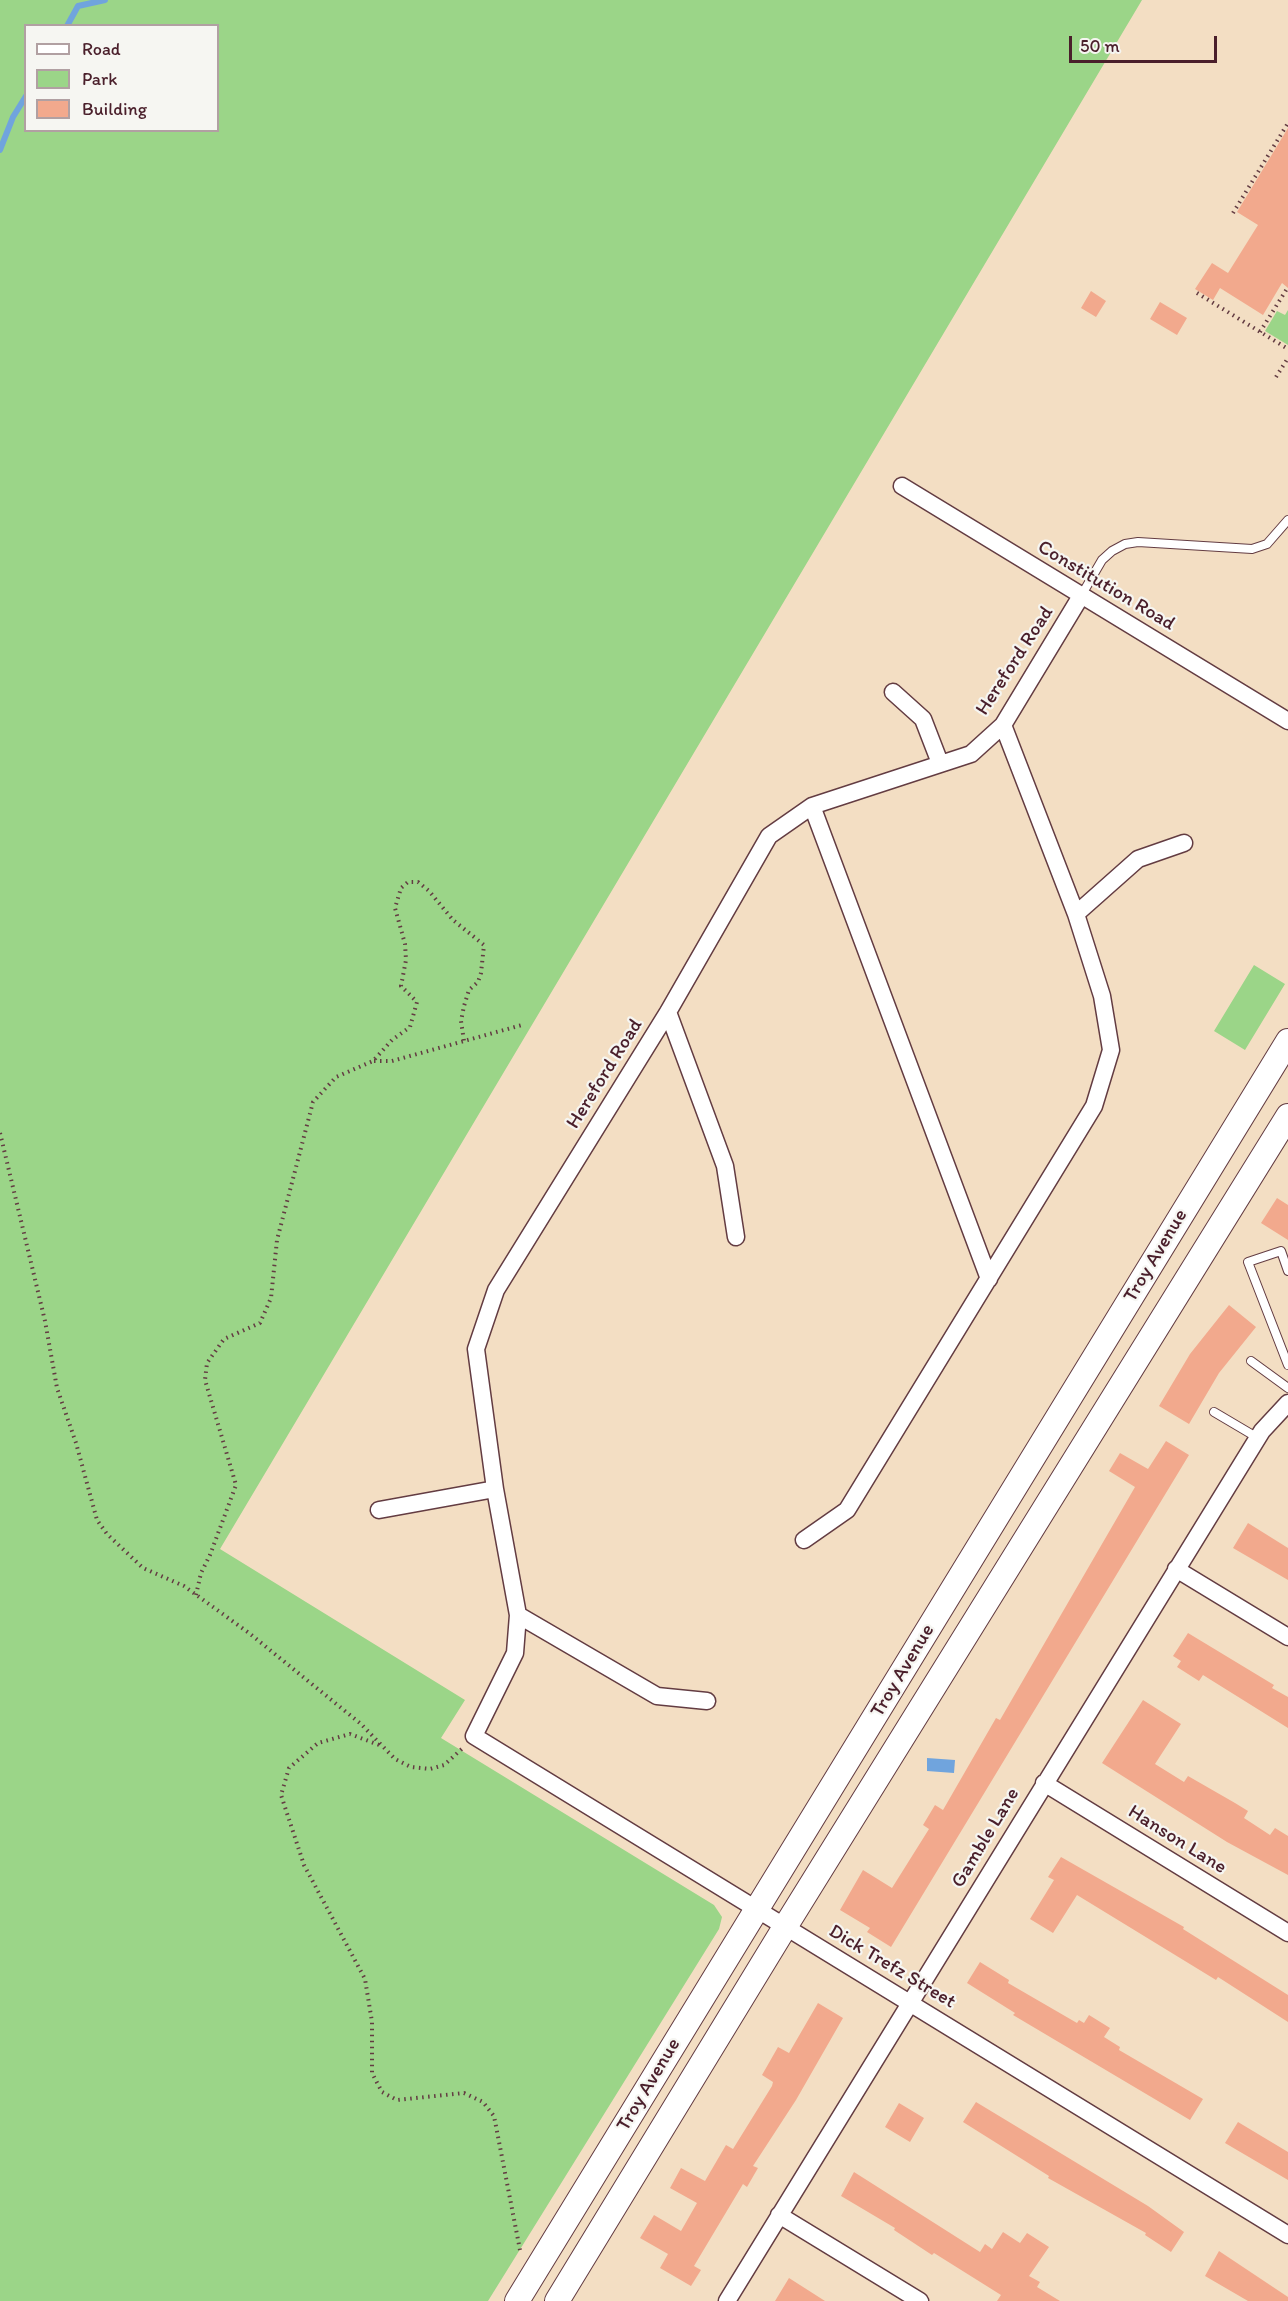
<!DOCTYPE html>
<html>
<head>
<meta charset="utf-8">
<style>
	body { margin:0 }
	#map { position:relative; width:1288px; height:2301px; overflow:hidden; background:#f3dec3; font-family:Itim,sans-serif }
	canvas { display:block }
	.legend { position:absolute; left:24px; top:24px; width:195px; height:108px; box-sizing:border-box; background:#f6f6f2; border:2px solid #b1a0a2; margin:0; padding:8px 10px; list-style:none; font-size:18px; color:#4a1f2b }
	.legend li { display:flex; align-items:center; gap:12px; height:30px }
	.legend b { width:30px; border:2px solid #b1a0a2 }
	.scale { position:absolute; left:1069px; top:36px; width:148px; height:27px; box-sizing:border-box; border:3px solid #4a1f2b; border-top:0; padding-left:8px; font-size:18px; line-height:21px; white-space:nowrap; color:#4a1f2b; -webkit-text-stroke:4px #f6f6f2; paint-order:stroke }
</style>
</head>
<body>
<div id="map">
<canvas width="1288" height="2301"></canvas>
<ul class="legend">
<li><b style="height:8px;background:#fff"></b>Road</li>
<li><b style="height:16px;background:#9bd588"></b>Park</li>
<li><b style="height:16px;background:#f2a98d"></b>Building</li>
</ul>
<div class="scale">50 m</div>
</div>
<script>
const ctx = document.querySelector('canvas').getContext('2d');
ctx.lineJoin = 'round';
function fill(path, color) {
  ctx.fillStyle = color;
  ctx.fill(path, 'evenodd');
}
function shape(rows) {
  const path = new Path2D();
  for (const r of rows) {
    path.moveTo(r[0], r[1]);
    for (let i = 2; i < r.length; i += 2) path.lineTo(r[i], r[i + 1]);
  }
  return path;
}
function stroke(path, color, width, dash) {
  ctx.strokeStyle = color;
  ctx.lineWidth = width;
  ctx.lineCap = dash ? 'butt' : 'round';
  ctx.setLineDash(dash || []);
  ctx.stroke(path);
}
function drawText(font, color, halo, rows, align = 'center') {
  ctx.font = font + ' Itim,sans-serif';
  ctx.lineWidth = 4.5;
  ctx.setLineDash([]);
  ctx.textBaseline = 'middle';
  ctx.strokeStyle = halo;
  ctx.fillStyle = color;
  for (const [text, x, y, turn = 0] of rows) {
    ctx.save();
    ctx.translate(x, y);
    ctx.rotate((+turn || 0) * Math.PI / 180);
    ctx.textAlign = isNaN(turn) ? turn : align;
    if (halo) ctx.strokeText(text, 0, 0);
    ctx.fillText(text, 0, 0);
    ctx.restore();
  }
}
const green = shape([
	[0,0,1142,0,220,1549,465,1700,441,1738,714,1905,722,1917,719,1929,488,2301,0,2301],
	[26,26,218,26,218,130,26,130],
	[1288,310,1288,345,1265,331,1277,311,1285,315],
	[1254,965,1285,984,1245,1050,1214,1031]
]);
const water = shape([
	[927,1758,955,1760,954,1773,927,1771]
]);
const stream = shape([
	[67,26,78,6,105,0],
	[0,150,13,117,26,96]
]);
const building = shape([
	[1288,128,1288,288,1282,283,1263,315,1220,288,1213,300,1195,289,1212,263,1228,273,1258,225,1237,212],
	[1091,291,1106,301,1096,317,1081,308],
	[1160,302,1187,318,1177,335,1150,319],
	[1277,1198,1288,1205,1288,1240,1261,1223],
	[1229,1305,1256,1327,1219,1373,1189,1424,1159,1406,1190,1354],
	[1166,1441,1189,1455,891,1947,867,1932,870,1928,840,1910,863,1870,892,1888,929,1829,923,1825,935,1805,943,1810,996,1718,1000,1720,1135,1487,1109,1471,1120,1453,1148,1469],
	[1248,1523,1288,1548,1288,1580,1233,1548],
	[1188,1633,1274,1685,1272,1688,1288,1697,1288,1728,1203,1675,1199,1681,1177,1667,1181,1661,1173,1656],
	[1143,1700,1181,1724,1155,1764,1184,1782,1188,1776,1235,1803,1248,1811,1244,1818,1270,1835,1275,1828,1288,1836,1288,1875,1227,1842,1102,1763],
	[1061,1857,1184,1927,1183,1929,1288,1995,1288,2022,1218,1977,1216,1980,1077,1895,1053,1933,1030,1919,1054,1880,1048,1877],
	[980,1962,1009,1980,1008,1983,1077,2023,1079,2020,1084,2023,1089,2015,1110,2028,1104,2037,1120,2047,1119,2050,1203,2099,1190,2120,1013,2015,1015,2013,967,1983],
	[818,2003,843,2018,796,2100,753,2166,758,2168,747,2187,743,2184,694,2266,701,2270,691,2286,660,2268,668,2254,640,2238,654,2215,681,2231,697,2203,670,2188,681,2168,705,2181,726,2145,733,2149,772,2086,773,2082,762,2075,778,2047,789,2053],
	[976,2102,1148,2206,1184,2232,1171,2252,1145,2235,1146,2233,1048,2178,1049,2176,963,2122],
	[899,2103,924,2118,910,2142,885,2127],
	[1238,2122,1288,2152,1288,2180,1225,2143],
	[854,2172,980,2252,985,2244,992,2249,1003,2232,1020,2243,1027,2233,1049,2247,1029,2276,1040,2282,1037,2287,1060,2301,997,2301,1001,2295,934,2253,932,2255,894,2230,895,2228,841,2196],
	[1219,2251,1288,2297,1288,2301,1248,2301,1205,2276],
	[789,2278,825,2301,775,2301]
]);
const path = shape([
	[1233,213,1288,123],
	[1197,293,1288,349],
	[1260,332,1288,287],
	[1276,377,1288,358],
	[374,1061,392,1061,522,1025],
	[0,1133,45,1321,57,1388,76,1443,97,1520,107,1534,143,1568,184,1586,249,1633,361,1724,395,1759,411,1767,430,1769,444,1765,464,1747],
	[196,1595,201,1573,210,1555,236,1485,205,1380,207,1363,224,1339,260,1323,271,1298,277,1240,313,1102,336,1077,373,1061,392,1040,410,1027,417,1002,401,986,406,960,405,944,395,908,401,888,408,882,418,882,429,891,453,920,484,945,481,973,478,982,469,990,464,1006,461,1021,464,1041],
	[379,1745,350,1734,318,1743,289,1768,281,1795,304,1865,365,1979,372,2022,372,2073,382,2092,397,2100,464,2093,483,2102,494,2116,520,2250]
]);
const lane = shape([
	[1081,596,1102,560,1112,551,1125,544,1138,542,1252,549,1267,544,1288,520],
	[1288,1271,1281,1251,1248,1262,1288,1365],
	[1251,1361,1288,1388],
	[1214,1412,1258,1438]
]);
const street = shape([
	[902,486,1288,721],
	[1081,596,1003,725,971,754,812,806,769,836,668,1012,496,1290,476,1349,495,1489,518,1615,515,1653,474,1736,1288,2235],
	[893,692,923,719,940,763],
	[812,806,989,1279],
	[1076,914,1138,859,1184,843],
	[668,1012,725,1166,736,1237],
	[379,1510,495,1489],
	[804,1540,847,1510,1094,1106,1111,1050,1102,996,1076,914,1003,725],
	[1176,1569,1288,1637],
	[518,1615,657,1696,707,1701],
	[1044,1783,1288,1933],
	[779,2215,920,2301],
	[727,2301,1262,1431,1288,1403]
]);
const secondary = shape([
	[517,2301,1288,1041],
	[557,2301,785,1927,1288,1116]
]);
const streetNames = [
	["Constitution Road",1106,586,31],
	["Hereford Road",1015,661,-57],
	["Hereford Road",605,1074,-58],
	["Troy Avenue",1156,1256,-59],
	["Troy Avenue",903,1671,-59],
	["Gamble Lane",986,1838,-59],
	["Hanson Lane",1177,1840,32],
	["Dick Trefz Street",892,1967,31],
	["Troy Avenue",649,2085,-59]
];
fill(green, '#9bd588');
fill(water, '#70a4dd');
stroke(stream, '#70a4dd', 6);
fill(building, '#f2a98d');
stroke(lane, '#633c42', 10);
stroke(street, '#633c42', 19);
stroke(secondary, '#633c42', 26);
stroke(path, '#633c42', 4, [1.5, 4.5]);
stroke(lane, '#fff', 8);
stroke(street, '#fff', 16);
stroke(secondary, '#fff', 24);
drawText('20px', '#4a1f2b', '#f6f6f2', streetNames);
</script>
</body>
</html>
